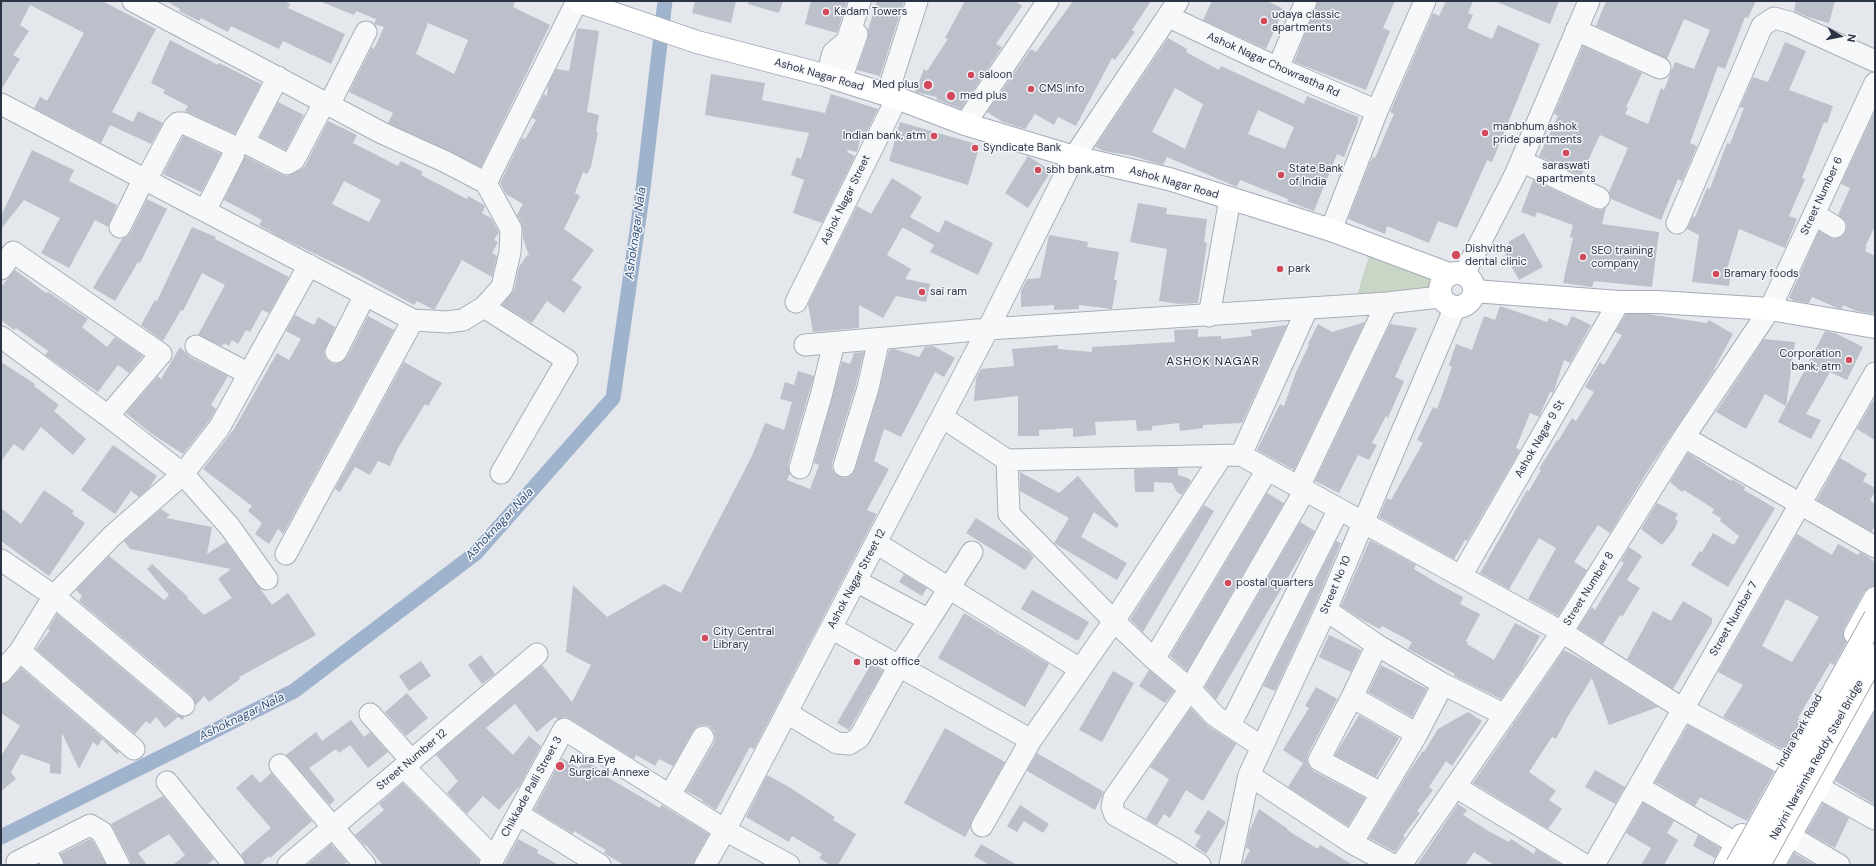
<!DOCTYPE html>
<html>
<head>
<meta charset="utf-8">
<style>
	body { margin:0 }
	#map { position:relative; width:1876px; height:866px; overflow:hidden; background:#e4e7ec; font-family:"DM Sans",sans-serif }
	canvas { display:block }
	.frame { position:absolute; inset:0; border:2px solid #2b3445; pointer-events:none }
	.north { position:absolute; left:1820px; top:16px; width:40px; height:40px; -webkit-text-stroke:3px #f4f6f9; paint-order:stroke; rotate:100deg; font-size:11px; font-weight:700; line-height:16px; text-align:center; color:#2b3445 }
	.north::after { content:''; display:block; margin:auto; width:14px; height:18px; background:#2b3445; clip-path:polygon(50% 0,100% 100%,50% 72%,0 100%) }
</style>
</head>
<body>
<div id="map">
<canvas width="1876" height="866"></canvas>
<div class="frame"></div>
<div class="north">N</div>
</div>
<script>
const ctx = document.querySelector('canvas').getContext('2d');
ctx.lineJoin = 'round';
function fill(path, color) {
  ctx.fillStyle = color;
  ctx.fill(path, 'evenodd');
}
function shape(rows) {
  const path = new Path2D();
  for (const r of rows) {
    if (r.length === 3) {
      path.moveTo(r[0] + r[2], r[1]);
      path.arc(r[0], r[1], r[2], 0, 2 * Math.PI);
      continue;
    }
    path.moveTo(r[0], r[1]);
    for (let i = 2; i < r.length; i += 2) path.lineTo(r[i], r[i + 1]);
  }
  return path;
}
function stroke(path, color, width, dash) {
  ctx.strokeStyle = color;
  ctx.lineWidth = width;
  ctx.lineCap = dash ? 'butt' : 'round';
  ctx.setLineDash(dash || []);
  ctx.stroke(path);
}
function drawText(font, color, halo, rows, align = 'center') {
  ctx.font = font + ' "DM Sans",sans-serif';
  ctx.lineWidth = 3;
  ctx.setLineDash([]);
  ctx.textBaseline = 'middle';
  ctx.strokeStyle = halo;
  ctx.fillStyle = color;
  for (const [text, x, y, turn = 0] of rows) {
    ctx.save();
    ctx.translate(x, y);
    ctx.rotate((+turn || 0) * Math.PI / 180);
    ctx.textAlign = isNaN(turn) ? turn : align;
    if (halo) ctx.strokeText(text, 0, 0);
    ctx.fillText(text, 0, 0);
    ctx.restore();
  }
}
const green = shape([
	[1369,256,1438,275,1429,293,1357,295]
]);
const canal = shape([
	[1,837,294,691,476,553,613,398,643,189,665,1]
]);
const building = shape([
	[1,1,102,1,156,29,112,112,133,122,138,111,163,123,151,144,110,125,101,143,34,108,40,97,47,101,84,33,30,5,20,25,29,31,13,55,20,59,1,90],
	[166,1,284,1,290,4,288,8,345,34,331,64,283,41,279,49,231,26,228,32,201,18,199,21,179,11,180,9],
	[319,1,515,1,513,7,550,25,481,167,388,123,393,113,349,92,372,47,374,49,384,27,374,24,376,19,356,11,354,15],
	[428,23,468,40,454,74,416,54],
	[695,1,736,1,731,23,692,13],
	[748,1,783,1,779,13,748,4],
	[811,1,847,1,837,33,805,24],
	[877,1,904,1,880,76,857,70,868,38,868,30],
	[965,1,1015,1,1022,6,996,44,1002,47,961,109,936,99,937,97,915,92,924,69,927,71,948,39,945,38],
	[1073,1,1151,1,1132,30,1135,32,1115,60,1112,58,1076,126,1058,117,1054,125,1035,114,1025,129,1003,122,987,112,1031,49,1036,52],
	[1212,1,1267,1,1284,9,1266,49,1203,20],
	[1318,1,1395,1,1383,28,1390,31,1366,90,1294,62],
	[1446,1,1473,1,1468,13,1473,15,1467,28,1492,39,1498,25,1540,44,1492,162,1487,160,1457,228,1438,221,1429,243,1387,226,1385,234,1348,219,1369,165,1373,157,1375,158,1394,114,1390,112,1433,13,1439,16],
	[1495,1,1559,1,1550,24],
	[1606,1,1756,1,1748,18,1745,17,1725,69,1718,66,1690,143,1697,146,1682,181,1678,179,1661,220,1611,199,1609,192,1628,148,1600,135,1581,176,1539,156,1558,116,1554,114,1583,46,1642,73,1626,107,1628,108,1625,114,1648,124,1661,88,1664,90,1675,62,1694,69,1710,30,1684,19,1667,59,1596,26],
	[1796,1,1835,1,1829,23,1808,17,1794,11],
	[577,28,599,31,587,112,599,115,596,131,598,132,591,167,587,174,583,172,575,193,580,196,564,229,594,250,572,280,582,287,564,313,547,301,532,323,502,305,514,290,519,267,527,255,529,256,523,238,522,224,517,215,523,204,506,194,500,183,522,138,525,139,536,120,532,118,544,94,547,96,548,85,556,69,569,71],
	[1168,38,1187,49,1186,52,1219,70,1221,66,1304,104,1307,96,1358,117,1358,122,1344,157,1337,154,1314,211,1287,201,1288,199,1240,180,1237,187,1167,157,1163,165,1133,156,1104,151,1095,147],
	[1175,88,1203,104,1185,149,1152,132],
	[1258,110,1294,127,1285,149,1248,134],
	[170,40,218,65,219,63,261,84,235,134,185,111,188,106,163,93,165,90,151,83],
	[1785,42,1806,51,1789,90,1833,106,1827,123,1824,122,1802,178,1805,179,1789,216,1797,219,1785,248,1739,229,1726,272,1731,272,1729,286,1692,282,1699,235,1687,229,1693,216,1695,217,1707,188,1710,189,1727,143,1730,144,1744,108,1740,107,1753,77,1768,82],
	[711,74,765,83,762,100,825,113,831,94,878,109,862,141,860,140,857,152,848,150,847,152,855,156,822,223,793,213,804,180,791,175,797,157,801,159,809,133,705,115],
	[278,102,304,115,286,150,260,137],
	[1875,111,1875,226,1865,247,1867,247,1865,251,1875,256,1875,310,1873,314,1856,311,1843,305,1842,309,1837,308,1812,297,1809,303,1795,301,1789,298,1819,231,1834,239,1841,237,1845,233,1847,227,1846,222,1838,215,1850,188,1841,184],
	[328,121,357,135,353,143,398,166,401,161,423,172,421,175,467,199,468,196,484,205,485,207,482,213,491,218,499,232,494,240,498,242,492,253,497,256,492,277,462,260,435,309,432,309,417,301,414,305,359,275,280,237,259,225,262,220,224,200,245,156,282,175,288,176,300,170,305,166],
	[344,181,381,200,369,222,332,204],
	[900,122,980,145,968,185,889,161],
	[183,136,221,154,201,192,163,174],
	[32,150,74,170,69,181,117,205,108,227,95,220,69,268,41,253,60,218,24,200,1,229,1,216],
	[1028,156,1051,171,1028,208,1005,193],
	[892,178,922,197,910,217,939,233,945,220,993,243,978,275,930,252,934,245,904,228,902,228,887,255,911,269,905,279,930,284,926,302,896,296,883,318,859,305,859,328,813,332,808,304,857,206,871,214],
	[1533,180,1594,209,1600,210,1606,208,1602,224,1659,232,1652,287,1594,281,1592,287,1563,283,1573,238,1570,237,1573,225,1537,212,1535,217,1521,212],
	[147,199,167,209,140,263,138,262,115,301,93,288,122,239,127,237,131,232],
	[1138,203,1167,208,1166,214,1207,219,1204,242,1207,243,1198,303,1180,304,1159,301,1167,249,1130,242],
	[192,227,216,237,215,239,289,277,269,313,262,310,250,332,246,330,238,344,232,340,229,346,224,343,222,346,198,335,225,285,202,273,183,311,181,310,163,341,141,325,155,300,157,301],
	[1524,233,1543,267,1519,280,1503,251,1511,247,1508,242],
	[1049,235,1088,242,1087,247,1119,252,1114,280,1117,280,1112,309,1079,305,1079,309,1054,310,1054,305,1021,307,1021,291,1027,279,1040,278],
	[15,270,46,293,48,292,88,319,82,327,107,347,115,337,143,356,129,373,118,365,98,392,45,355,48,351,16,328,14,330,1,320,1,287],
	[1500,306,1547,322,1549,318,1567,326,1572,316,1591,325,1570,363,1564,360,1553,393,1550,392,1539,417,1530,413,1516,448,1520,450,1467,541,1465,540,1454,559,1379,517,1387,498,1391,500,1423,443,1417,440,1433,407,1437,409,1452,367,1449,365,1456,344,1472,350,1484,316,1495,320],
	[1626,314,1648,314,1707,323,1709,320,1733,334,1714,369,1715,369,1650,467,1610,533,1598,525,1574,562,1587,570,1558,616,1528,599,1556,548,1539,538,1509,589,1480,573,1527,490,1529,491,1541,470,1539,469,1557,440,1558,441,1572,418,1576,421,1594,392,1585,387,1600,362,1604,365,1622,335,1615,332],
	[295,315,314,325,318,317,335,327,324,352,326,359,331,363,336,364,342,362,347,357,368,316,394,330,283,534,278,529,269,544,255,534,262,523,248,511,252,506,203,469,234,429,277,353,289,360,301,339,286,331],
	[1365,322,1294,470,1257,450,1280,404,1284,406,1296,372,1309,345,1308,344,1318,324,1332,332],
	[1390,324,1417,328,1395,377,1404,381,1388,418,1386,416,1372,443,1377,445,1369,460,1358,455,1339,493,1315,481],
	[1287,325,1242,423,1203,425,1203,428,1180,431,1179,423,1152,426,1152,430,1137,431,1136,420,1095,422,1096,435,1073,437,1073,428,1039,430,1039,436,1018,436,1018,396,974,401,976,378,981,369,1014,366,1012,349,1058,345,1058,349,1092,352,1092,347,1175,342,1174,330,1198,329,1198,337,1221,336,1221,339,1252,336,1251,330],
	[1825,331,1835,333,1863,347,1847,380,1830,372,1806,414,1821,420,1811,439,1778,422,1786,406,1765,394,1746,429,1716,412,1764,339,1795,342,1786,406],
	[933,346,955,358,944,377,935,372,901,437,884,429,874,461,889,469,867,510,877,514,754,749,750,747,716,810,702,801,703,800,686,791,714,743,715,737,714,731,709,726,703,725,697,726,693,731,673,766,659,759,655,766,636,755,634,759,570,719,565,717,558,719,555,717,537,732,515,704,486,728,513,755,529,736,541,746,520,785,499,810,483,796,467,814,447,793,458,781,436,755,542,665,572,702,591,665,566,652,573,585,607,617,664,584,681,593,752,456,765,423,784,430,792,402,780,399,785,382,794,385,798,371,814,376,788,465,790,473,787,480,810,489,819,465,814,463,842,361,850,364,854,353,864,352,856,385,832,463,832,469,835,474,840,477,846,478,852,475,855,470,879,391,889,350,894,349,919,357,925,347],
	[180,347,190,357,228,376,211,405,216,409,209,421,183,454,152,434,126,413,158,376,161,379],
	[1,362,35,384,34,386,59,405,54,411,86,439,73,455,41,427,23,451,14,444,1,461],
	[404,362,442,383,428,406,425,404,398,448,390,466,378,461,370,475,355,467,340,492,335,489],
	[1873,401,1875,402,1875,440,1857,429],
	[113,445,157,476,149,488,139,497,131,491,115,514,81,490],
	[1688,453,1731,481,1732,479,1745,487,1744,490,1775,508,1728,587,1691,565,1700,551,1702,552,1713,533,1734,545,1739,536,1720,521,1721,518,1712,513,1714,509,1684,490,1682,492,1670,482],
	[1840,458,1867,474,1863,481,1875,488,1875,492,1870,500,1875,504,1875,523,1872,532,1817,500],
	[1178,468,1178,475,1188,478,1191,481,1182,495,1177,492,1172,483,1154,482,1154,492,1135,492,1134,469],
	[1020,472,1059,493,1078,476,1119,525,1116,528,1094,512,1081,537,1127,563,1117,580,1054,543,1069,518,1020,491],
	[44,490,74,511,72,514,85,523,49,576,1,541,1,508,21,524],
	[1267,493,1284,503,1187,671,1170,656],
	[1657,503,1678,514,1675,519,1678,521,1674,530,1662,545,1641,529],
	[1204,505,1214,511,1143,632,1130,619],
	[161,509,170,515,166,518,212,527,207,554,226,542,272,605,288,593,316,635,239,677,240,679,209,702,204,696,196,705,192,696,79,601,82,596,76,590,109,556,164,600,169,595,147,569,152,564,188,597,187,598,204,615,232,598,218,579,231,569,130,549,124,541],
	[976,518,1028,551,1034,557,1025,570,966,533],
	[1300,522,1315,531,1216,700,1205,687],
	[1797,534,1832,555,1838,544,1858,555,1860,552,1868,557,1875,562,1875,586,1869,587,1864,592,1844,628,1843,635,1846,642,1845,645,1834,665,1830,663,1798,718,1803,721,1786,751,1723,717,1743,685,1718,672],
	[1786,599,1819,617,1792,662,1762,646],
	[1370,540,1416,565,1414,569,1440,585,1463,597,1460,604,1480,614,1466,641,1468,642,1467,644,1494,660,1515,623,1540,636,1522,669,1501,699,1454,676,1455,674,1408,649,1412,642,1382,626,1380,629,1359,618,1341,606],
	[1336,541,1341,543,1315,605,1275,691,1263,686],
	[1629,547,1642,556,1627,580,1640,588,1622,617,1620,615,1603,644,1578,628,1592,607,1595,610,1624,563,1621,561],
	[904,574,927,588,922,596,899,582],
	[1032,590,1089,622,1078,641,1021,609],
	[1683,601,1712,618,1712,623,1673,689,1627,659,1653,611,1671,621],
	[964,613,1049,664,1025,707,938,658],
	[57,614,176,714,185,717,182,720,178,717,165,728,156,717,150,724,146,721,135,734,36,649,50,630,48,629],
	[1329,635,1361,650,1351,672,1319,657],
	[1564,650,1590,664,1658,707,1609,725,1592,678,1568,716,1556,739,1552,737,1529,772,1556,791,1549,800,1562,809,1548,829,1473,783],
	[481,655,495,674,482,684,468,665],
	[421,661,431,676,409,691,399,676],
	[871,664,883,671,849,730,837,723],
	[1381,665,1427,689,1412,717,1368,692],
	[21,668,119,752,117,754,102,739,98,746,93,742,79,769,62,733,61,774,50,773,50,764,21,754,11,772,16,779,1,791,1,756,20,726,1,713,1,685,10,681],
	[1149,670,1174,691,1165,703,1139,686],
	[1113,671,1134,683,1102,742,1079,730],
	[1316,687,1337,699,1308,754,1307,761,1309,767,1313,771,1365,798,1348,826,1288,787,1303,763,1283,750,1309,708,1305,706],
	[407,693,428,718,406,736,385,712],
	[1191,708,1208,726,1236,744,1203,801,1186,790,1170,818,1164,814,1157,825,1146,819,1169,779,1150,767],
	[1875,711,1875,805,1835,781],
	[1468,712,1482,721,1452,766,1446,761,1429,787,1433,790,1417,811,1420,813,1403,836,1405,837,1395,852,1369,838,1408,773,1423,751,1424,752,1438,729],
	[1359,715,1399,738,1376,777,1335,755],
	[351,720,364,737,370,732,388,752,368,768,350,745,339,753,336,749,309,768,335,800,330,805,286,755,316,732,322,741],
	[1688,725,1774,772,1747,821,1700,797,1695,806,1655,782],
	[945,728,1005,762,972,820,970,828,965,837,904,803],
	[1037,753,1104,792,1095,810,1027,771],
	[562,758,579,768,584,760,606,773,605,776,660,808,662,805,709,834,695,859,693,865,624,865,604,853,606,850,574,831,573,834,534,810],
	[1595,770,1625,787,1615,804,1585,787],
	[271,773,312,821,270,858,269,856,259,865,246,865,241,854,271,828,236,788,252,774,260,783],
	[767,775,789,787,835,817,833,820,856,834,838,865,830,865,819,858,822,854,792,836,789,842,746,817],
	[403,783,479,860,478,865,383,865,366,845,365,846,355,835,384,810,379,804],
	[163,796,214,859,207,865,173,865,185,855,169,834,138,853,147,865,131,865,130,860,111,824],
	[1643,803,1674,821,1667,833,1678,840,1664,865,1641,865,1651,848,1626,833],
	[1823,803,1849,818,1835,848,1806,832],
	[1458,804,1467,810,1463,815,1490,832,1509,842,1511,839,1534,854,1536,849,1562,865,1494,865,1474,852,1465,865,1417,865],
	[1020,805,1049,824,1043,833,1024,821,1017,832,1007,826],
	[1259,809,1288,829,1287,830,1318,849,1320,845,1353,865,1242,865,1250,850,1246,847,1249,832],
	[1208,810,1226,822,1206,854,1195,846,1201,836,1194,832],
	[1698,835,1720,848,1715,858,1693,846],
	[90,839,93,841,106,865,65,865,60,854],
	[518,839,538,850,537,853,559,865,504,865],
	[331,844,347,862,343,865,307,865],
	[981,844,1017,865,989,865,974,856],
	[1794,853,1815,865,1787,865]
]);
const minor = shape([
	[1169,17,1278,68,1377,111],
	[1576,30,1660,68],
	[1278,68,1306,1],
	[827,76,833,53,847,41,860,1],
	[278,77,246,138,250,145,287,164,294,160,325,101],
	[841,80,857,34],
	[887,95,917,1],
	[330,103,366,32],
	[1,104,413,320,447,322,463,320,484,307,502,287,510,252,511,229,486,183,446,162,382,133,133,1],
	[965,124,1048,1],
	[1521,161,1599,198],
	[146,180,174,127,178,123,183,123,233,146,234,154,205,211],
	[486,183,577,1],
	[1814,214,1835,227],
	[1677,223,1762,26,1774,18,1789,22,1875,61],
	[120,227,144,178],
	[1331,230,1377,111,1425,1],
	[1,269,13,252,161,354,108,416],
	[1464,274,1515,175,1589,1],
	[796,302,897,98],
	[484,307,567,360,501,473],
	[1209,316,1230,199],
	[1,337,108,416,183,474,230,527,267,579],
	[805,345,988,329,1387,303,1440,297],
	[196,346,249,374],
	[336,352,365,295],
	[942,417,1007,460,1241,455,1562,632,1683,709,1782,763],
	[1684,437,1875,547],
	[1241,455,1307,309],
	[1007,460,1009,514,1114,621,1154,659,1190,689,1215,716,1262,747],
	[844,466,868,388,879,339],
	[800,468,821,396,834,343],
	[1299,487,1387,303],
	[876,543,1080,669],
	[286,554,413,320],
	[1,560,54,596,184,705],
	[1461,576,1619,302],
	[1326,610,1377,645,1443,684,1505,715],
	[929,620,972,552],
	[831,628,1031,740],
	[1377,645,1352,697,1319,760,1381,793],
	[20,651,134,749],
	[1154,659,1267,470],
	[1,673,20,651,54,596,112,536,183,474,219,428,309,265],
	[1352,697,1417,734],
	[787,713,837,743,849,744,859,738,899,666,929,620,856,581],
	[370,714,411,760],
	[1230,725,1339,509],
	[280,765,365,865],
	[404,767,494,858],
	[1249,775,1352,843],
	[167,782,234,865],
	[1456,787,1585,865],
	[1639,787,1737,844],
	[1818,787,1875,819],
	[670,795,703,737],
	[518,814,600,865],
	[982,826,1031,740,1114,621,1221,457],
	[1790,836,1839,865],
	[44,849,53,865],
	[20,865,17,862,90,825,102,832,119,865],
	[288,865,537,654],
	[490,865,564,729,725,830,789,865],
	[705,865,725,830,988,329,1074,157,1178,1],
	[1200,865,1173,848,1115,815,1112,807,1114,798,1190,689,1305,490],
	[1230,865,1249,775,1326,610,1455,307],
	[1393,865,1352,843,1417,734,1443,684],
	[1401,865,1562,632,1684,437,1770,309,1875,83],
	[1594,865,1875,373]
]);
const major = shape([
	[577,1,697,42,824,75,897,98,965,124,1074,157,1169,179,1331,230,1449,274],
	[1457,290,17],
	[1474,291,1619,302,1658,302,1770,309,1875,327],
	[1855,634,1875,598],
	[1725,865,1742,835],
	[1773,865,1875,686]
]);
const majorBridge = shape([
	[1737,865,1875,617],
	[1759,865,1875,655]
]);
const markers = [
	[826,12,4,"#d1495b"],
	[1264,21,4,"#d1495b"],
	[971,75,4,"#d1495b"],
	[928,85,5,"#d1495b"],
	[1031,89,4,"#d1495b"],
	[951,96,5,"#d1495b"],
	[1485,133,4,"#d1495b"],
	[934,136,4,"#d1495b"],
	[975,148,4,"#d1495b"],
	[1566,153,4,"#d1495b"],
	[1038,170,4,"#d1495b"],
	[1281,175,4,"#d1495b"],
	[1456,255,5,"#d1495b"],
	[1583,257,4,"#d1495b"],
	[1280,269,4,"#d1495b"],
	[1716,274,4,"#d1495b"],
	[922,292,4,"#d1495b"],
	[1849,360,4,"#d1495b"],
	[1228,583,4,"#d1495b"],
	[705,638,4,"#d1495b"],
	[857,662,4,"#d1495b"],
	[560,766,5,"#d1495b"]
];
const poiNames = [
	["Kadam Towers",834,12],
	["udaya classic",1272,15],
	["apartments",1272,28],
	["saloon",979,75],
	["Med plus",919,85,"right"],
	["CMS info",1039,89],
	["med plus",960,96],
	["manbhum ashok",1493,127],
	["pride apartments",1493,140],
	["Indian bank, atm",926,136,"right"],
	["Syndicate Bank",983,148],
	["saraswati",1566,166,"center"],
	["apartments",1566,179,"center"],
	["State Bank",1289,169],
	["of India",1289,182],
	["sbh bank,atm",1046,170],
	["Dishvitha",1465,249],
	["dental clinic",1465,262],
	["SEO training",1591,251],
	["company",1591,264],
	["park",1288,269],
	["Bramary foods",1724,274],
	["sai ram",930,292],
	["Corporation",1841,354,"right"],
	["bank, atm",1841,367,"right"],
	["postal quarters",1236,583],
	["City Central",713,632],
	["Library",713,645],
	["post office",865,662],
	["Akira Eye",569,760],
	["Surgical Annexe",569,773]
];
const streetNames = [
	["Ashok Nagar Chowrastha Rd",1273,65,24],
	["Ashok Nagar Road",819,75,16],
	["Ashok Nagar Road",1174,183,16],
	["Street Number 6",1822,196,-65],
	["Ashok Nagar Street",846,200,-64],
	["Ashok Nagar 9 St",1540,439,-60],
	["Ashok Nagar Street 12",857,579,-62],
	["Street No 10",1336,585,-67],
	["Street Number 8",1589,589,-58],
	["Street Number 7",1734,619,-60],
	["Indira Park Road",1800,731,-61],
	["Street Number 12",412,760,-40],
	["Nayini Narsimha Reddy Steel Bridge",1817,760,-61],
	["Chikkade Palli Street 3",532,787,-61]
];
const waterNames = [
	["Ashoknagar Nala",636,233,-82],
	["Ashoknagar Nala",500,524,-47],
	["Ashoknagar Nala",242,717,-26]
];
const neighbourhoodNames = [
	["ASHOK NAGAR",1213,362]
];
fill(green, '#c9d6c5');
stroke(canal, '#9fb4cc', 15);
fill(building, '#bbc0ca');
stroke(minor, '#a9aeb7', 23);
stroke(major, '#a3abb8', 24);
stroke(minor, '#f7f8fa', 21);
stroke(major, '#fff', 22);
stroke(majorBridge, '#a3abb8', 24, []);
stroke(majorBridge, '#fff', 22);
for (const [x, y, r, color] of markers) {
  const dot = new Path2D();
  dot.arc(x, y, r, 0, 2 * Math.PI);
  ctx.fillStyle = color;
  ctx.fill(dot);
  stroke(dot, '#f4f6f9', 1.5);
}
drawText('11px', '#2b3445', '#f4f6f9', poiNames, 'left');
drawText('11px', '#2b3445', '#f4f6f9', streetNames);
drawText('italic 12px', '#34527a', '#f4f6f9', waterNames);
ctx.letterSpacing = '1px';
drawText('12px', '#1d2536', '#f4f6f9', neighbourhoodNames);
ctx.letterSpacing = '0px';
</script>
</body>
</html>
